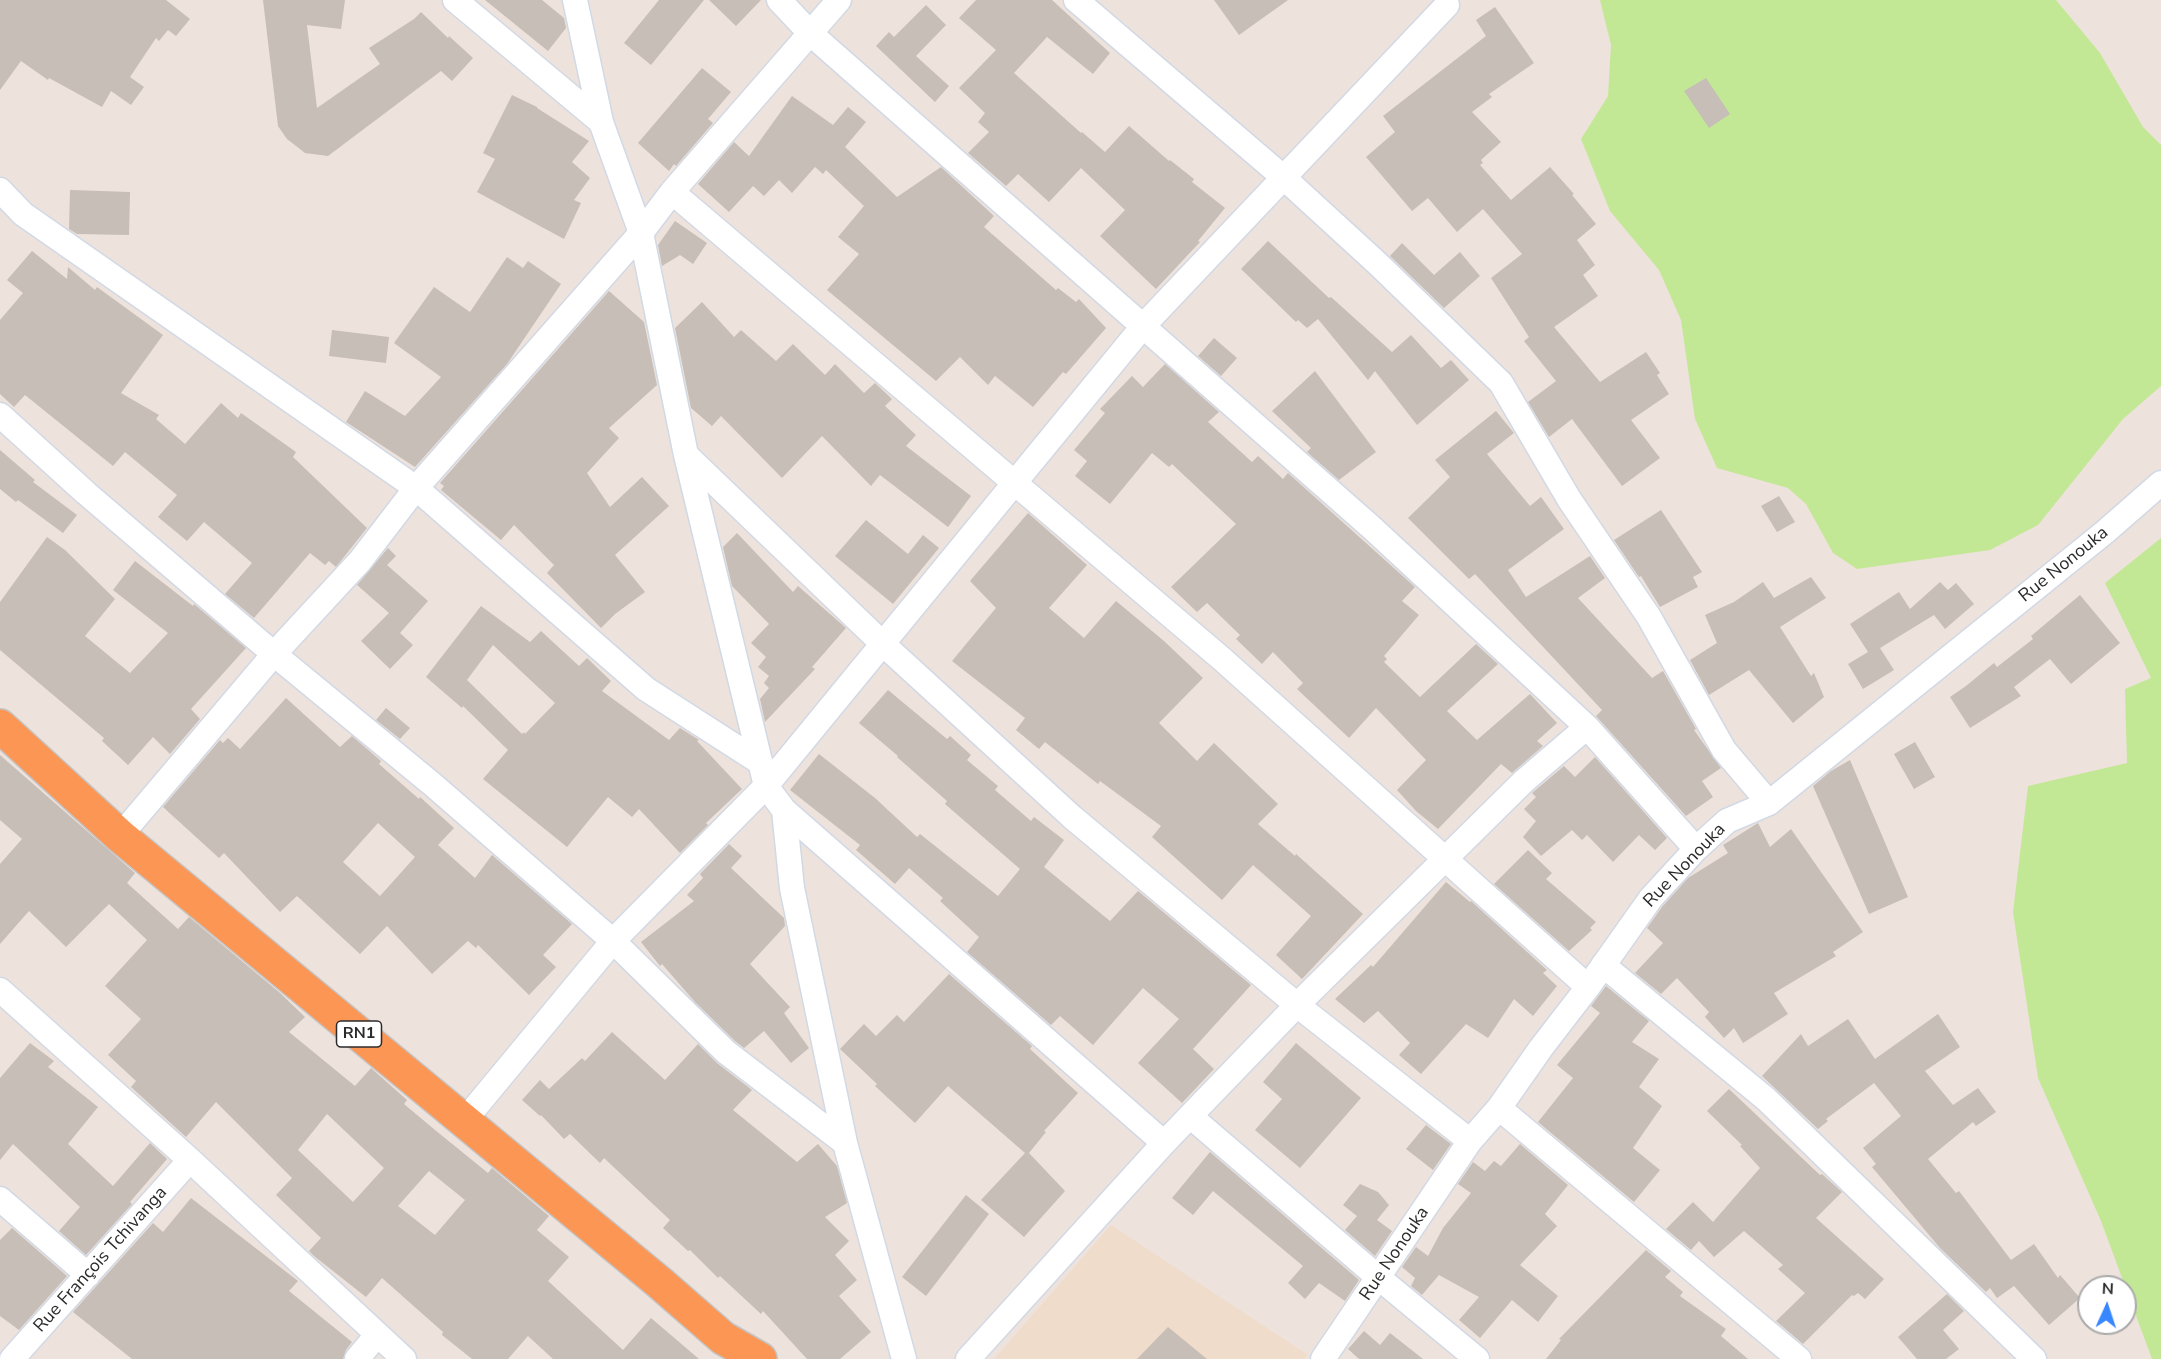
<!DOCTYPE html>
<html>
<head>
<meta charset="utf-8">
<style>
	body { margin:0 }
	#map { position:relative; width:2161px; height:1359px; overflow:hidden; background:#eee2dc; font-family:"Nunito Sans",sans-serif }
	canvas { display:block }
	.north { position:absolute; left:2077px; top:1275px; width:60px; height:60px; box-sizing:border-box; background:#fff; border:2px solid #aaa; border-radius:50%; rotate:3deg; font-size:16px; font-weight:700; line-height:24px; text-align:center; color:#2b2b2b }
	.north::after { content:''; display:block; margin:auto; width:21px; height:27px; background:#3887ff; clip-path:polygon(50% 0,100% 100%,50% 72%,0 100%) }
</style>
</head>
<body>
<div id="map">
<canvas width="2161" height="1359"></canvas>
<div class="north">N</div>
</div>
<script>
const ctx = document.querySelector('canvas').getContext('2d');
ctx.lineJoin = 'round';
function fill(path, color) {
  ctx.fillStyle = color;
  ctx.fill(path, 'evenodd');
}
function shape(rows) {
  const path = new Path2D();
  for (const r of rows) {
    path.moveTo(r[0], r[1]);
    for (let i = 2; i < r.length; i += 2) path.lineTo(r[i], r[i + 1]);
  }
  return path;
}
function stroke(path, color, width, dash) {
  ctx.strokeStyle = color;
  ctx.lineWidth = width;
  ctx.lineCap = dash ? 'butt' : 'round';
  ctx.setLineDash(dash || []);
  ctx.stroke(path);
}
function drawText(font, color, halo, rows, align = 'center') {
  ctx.font = font + ' "Nunito Sans",sans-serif';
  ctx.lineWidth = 4.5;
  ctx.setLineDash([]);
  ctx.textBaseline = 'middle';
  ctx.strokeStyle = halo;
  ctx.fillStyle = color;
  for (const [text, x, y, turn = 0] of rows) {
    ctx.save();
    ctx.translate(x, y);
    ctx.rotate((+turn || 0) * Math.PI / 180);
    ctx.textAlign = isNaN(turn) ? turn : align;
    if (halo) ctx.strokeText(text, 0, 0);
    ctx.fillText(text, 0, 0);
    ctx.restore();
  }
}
const education = shape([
	[1111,1225,1308,1355,1304,1359,994,1359]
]);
const green = shape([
	[1600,0,2056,0,2100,53,2143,127,2161,145,2161,386,2123,419,2038,525,1990,550,1857,569,1833,553,1806,504,1788,488,1717,468,1695,419,1681,320,1659,270,1610,211,1581,139,1608,96,1611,45],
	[2161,538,2161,1359,2152,1359,2101,1221,2038,1078,2013,912,2028,786,2127,763,2125,689,2151,678,2105,583]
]);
const building = shape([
	[0,0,166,0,190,19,176,36,168,30,159,41,156,38,130,77,144,87,131,105,111,91,102,107,49,78,48,80,21,61,0,90],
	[263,0,345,0,341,29,307,25,317,108,380,64,369,48,414,19,421,12,448,38,449,36,473,58,452,81,441,71,328,156,305,153,287,139,278,126],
	[485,0,542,0,564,18,566,28,548,51],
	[659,0,704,0,651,65,624,43],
	[709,0,761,0,736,26],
	[976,0,1052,0,1110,53,1093,74,1047,37,1014,73,1081,133,1082,132,1105,152,1129,126,1169,161,1170,160,1194,179,1192,182,1225,208,1198,241,1200,242,1156,289,1100,236,1125,210,1081,168,1049,202,1018,174,1006,186,968,153,989,132,978,122,985,113,959,88,996,50,959,18],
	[1214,0,1288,0,1239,35],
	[926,5,946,25,916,56,949,86,935,102,876,46,889,32,894,37],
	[1495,7,1534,63,1489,94,1492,97,1472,112,1501,142,1481,160,1483,163,1480,165,1511,200,1550,167,1574,194,1572,195,1596,224,1577,240,1595,265,1583,275,1598,296,1554,327,1600,382,1646,352,1660,373,1657,375,1669,394,1631,420,1660,458,1622,486,1572,419,1549,437,1528,402,1556,381,1524,341,1529,337,1491,278,1522,254,1483,209,1457,232,1428,198,1412,211,1366,157,1395,132,1383,116,1486,36,1476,20],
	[702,68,731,92,708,119,713,123,676,166,674,164,669,171,638,143],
	[1706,78,1730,114,1709,128,1684,91],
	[512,95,537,107,537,108,589,141,572,162,590,178,574,200,581,203,564,239,477,192,495,159,483,153],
	[792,96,833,125,848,107,866,122,845,147,897,197,941,167,994,216,984,227,1056,290,1058,288,1076,302,1079,299,1106,328,1066,374,1063,372,1033,407,995,376,988,385,960,357,936,381,827,290,859,254,838,237,864,206,826,170,823,174,815,167,792,193,779,180,764,196,753,186,729,212,698,184,734,142,749,156],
	[70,190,130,192,129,235,77,234,69,229],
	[675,221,707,243,693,264,680,255,662,266,658,245],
	[1268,241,1329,298,1331,297,1392,352,1411,335,1441,368,1451,360,1469,380,1417,425,1375,371,1368,380,1318,319,1307,328,1298,320,1296,322,1241,269],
	[1402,243,1434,275,1460,252,1480,276,1444,308,1390,256],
	[32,251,67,279,68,267,95,290,97,287,163,335,121,393,159,415,156,419,185,444,221,403,238,418,241,413,296,452,293,457,367,528,336,567,329,561,325,565,310,553,254,618,225,594,252,563,204,522,187,541,158,517,177,495,125,452,113,466,25,395,14,407,0,394,0,320,23,293,7,280],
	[507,257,523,268,528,261,561,284,507,364,415,467,346,422,365,391,405,416,441,377,394,343,434,287,470,312],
	[609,291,644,322,657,385,609,428,619,438,587,473,610,507,642,477,669,506,615,555,645,592,615,614,601,628,547,573,554,565,514,525,501,540,441,490,444,486,440,483],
	[702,302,734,337,741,330,776,361,793,344,825,375,835,364,864,393,875,383,892,399,885,406,916,435,906,446,971,496,948,527,880,475,871,486,822,436,782,478,721,416,712,426,691,408,675,328],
	[332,330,389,337,386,363,329,356],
	[1214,338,1237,358,1221,376,1198,356],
	[1165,364,1219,412,1208,422,1252,462,1258,456,1283,479,1288,473,1415,587,1402,601,1419,615,1384,656,1387,659,1384,662,1420,697,1476,644,1498,664,1447,711,1477,740,1530,694,1557,723,1537,741,1543,746,1512,773,1501,764,1438,829,1416,811,1397,790,1426,760,1376,708,1349,738,1297,689,1303,683,1273,652,1262,664,1236,639,1240,635,1207,603,1197,612,1171,587,1236,524,1172,464,1169,467,1152,453,1110,504,1075,476,1087,461,1074,450,1105,413,1100,409,1132,376,1143,387],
	[1315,371,1376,452,1339,480,1307,452,1311,448,1272,411],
	[1496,411,1514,433,1487,454,1530,506,1541,497,1564,529,1508,570,1526,597,1590,556,1605,578,1578,598,1652,678,1663,671,1696,729,1694,730,1721,768,1702,781,1713,797,1686,816,1596,716,1602,710,1475,574,1469,579,1408,518,1450,477,1435,460],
	[0,450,35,480,33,482,77,515,63,533,18,500,16,502,0,489],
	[1779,496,1795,522,1777,532,1761,506],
	[1661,510,1702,572,1693,577,1698,587,1660,607,1641,576,1639,577,1614,540],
	[1028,513,1087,565,1049,608,1084,638,1116,601,1164,641,1203,678,1159,723,1197,761,1214,743,1278,804,1258,824,1295,856,1296,854,1363,914,1302,979,1276,955,1311,916,1253,865,1222,900,1152,837,1161,826,1100,781,1098,784,1045,742,1039,749,1016,730,1025,718,952,661,996,608,970,581],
	[866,520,908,554,923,535,939,548,893,604,835,556],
	[737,533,793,592,798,586,846,628,812,667,815,669,765,722,760,699,769,688,764,683,769,676,758,667,766,657,751,643,769,624,732,586,723,547],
	[47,537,65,550,115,599,85,636,130,673,168,633,113,590,135,561,193,606,194,604,246,648,191,709,200,719,170,754,153,737,128,765,102,741,104,738,0,650,0,602],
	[388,548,396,556,387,565,428,601,400,633,413,645,390,669,361,641,389,613,357,585],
	[1811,577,1826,598,1780,627,1811,676,1814,673,1824,697,1793,723,1749,670,1709,695,1690,660,1717,643,1705,615,1734,602,1763,582,1774,598],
	[1940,582,1948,590,1956,583,1974,604,1945,629,1934,615,1880,648,1894,670,1863,689,1848,664,1868,652,1850,624,1899,592,1910,609],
	[2080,595,2120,643,2071,684,2050,659,2014,687,2021,696,1970,728,1950,697,1966,686,1994,663,1997,667,2033,639,2031,636],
	[481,606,530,642,541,631,579,666,587,658,611,681,602,691,669,740,680,728,699,740,697,741,742,789,706,823,708,825,680,853,639,809,632,817,608,797,567,847,483,779,508,750,463,706,462,708,426,677],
	[493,645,555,703,525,734,524,732,522,734,467,680],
	[888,690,947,739,950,736,971,755,967,760,998,786,995,790,1031,821,1034,817,1064,840,1044,867,1110,921,1138,891,1251,985,1193,1049,1214,1069,1182,1103,1138,1063,1179,1019,1143,988,1093,1045,1060,1016,1051,1025,967,952,979,937,940,901,943,898,909,868,895,884,856,850,860,845,790,790,819,754,875,798,917,837,920,834,998,896,1020,869,945,804,947,801,897,757,898,756,859,723],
	[286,698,340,747,352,736,381,761,379,764,419,799,420,797,454,828,438,845,475,878,492,855,572,924,543,955,556,967,529,995,478,945,476,948,468,941,432,974,387,926,360,954,297,896,280,912,224,853,219,858,163,807,220,740,223,743,228,738,240,749],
	[378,823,415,857,380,896,343,862],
	[386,708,410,728,400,739,376,720],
	[1915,742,1935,777,1914,789,1894,754],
	[0,755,135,873,127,883,178,929,189,917,279,992,305,1017,289,1032,355,1086,371,1068,407,1100,404,1104,435,1130,488,1173,492,1168,549,1216,537,1230,569,1257,548,1281,623,1350,651,1318,699,1359,553,1359,528,1336,508,1359,472,1359,442,1335,443,1332,382,1278,366,1297,314,1256,309,1251,321,1238,276,1195,292,1178,216,1102,186,1137,131,1087,136,1081,108,1055,141,1019,105,986,147,940,109,904,66,947,29,911,0,944,0,864,22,839,0,820],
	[327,1114,384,1168,353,1202,298,1150],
	[429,1171,465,1200,435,1235,398,1206],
	[1595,757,1667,838,1655,850,1639,835,1613,862,1587,835,1582,840,1572,830,1541,856,1523,837,1536,821,1524,809,1536,797,1532,793,1564,766,1575,777],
	[1850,760,1908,897,1869,914,1813,786,1831,771],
	[1758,823,1770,847,1791,829,1863,932,1833,952,1836,956,1774,993,1788,1014,1743,1043,1734,1028,1724,1038,1705,1017,1709,1012,1677,978,1661,994,1635,973,1663,943,1647,928,1662,907,1688,878,1728,853,1723,845],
	[729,844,742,856,731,868,784,918,785,926,750,964,790,1007,784,1013,809,1048,791,1063,764,1031,744,1048,735,1041,695,1002,662,964,660,966,641,942,694,901,687,895,703,878,700,874],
	[1528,850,1552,873,1546,879,1596,922,1590,928,1592,930,1569,951,1494,884],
	[1446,882,1470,902,1471,901,1547,970,1543,973,1557,986,1533,1016,1514,999,1488,1038,1466,1024,1421,1074,1399,1055,1410,1043,1378,1011,1364,1023,1335,999,1371,965,1373,967],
	[949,974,1032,1046,1030,1049,1078,1093,1044,1131,1046,1132,1029,1153,1065,1191,1024,1237,981,1200,1025,1153,948,1086,915,1123,875,1086,877,1084,840,1049,864,1024,876,1036,897,1015,904,1022],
	[1606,986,1649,1021,1632,1042,1659,1059,1639,1087,1662,1106,1633,1148,1660,1170,1634,1202,1538,1122,1573,1078,1557,1065,1600,1013,1591,1006],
	[1938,1014,1960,1047,1925,1071,1953,1105,1978,1088,1996,1112,1976,1126,1973,1122,1928,1159,1956,1193,1959,1191,2011,1260,2034,1244,2058,1278,2060,1275,2080,1298,2049,1325,2014,1286,1997,1298,1990,1288,1986,1292,1940,1248,1872,1167,1876,1164,1863,1148,1901,1116,1874,1083,1826,1119,1828,1121,1818,1129,1762,1076,1801,1034,1808,1046,1848,1019,1875,1059],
	[612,1032,665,1080,698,1044,717,1063,752,1090,733,1110,797,1162,818,1144,837,1166,847,1203,825,1217,849,1241,835,1255,857,1280,839,1296,871,1332,840,1359,807,1359,763,1311,761,1314,720,1276,718,1278,690,1250,688,1251,663,1228,670,1220,604,1158,600,1163,570,1134,564,1139,541,1115,540,1116,522,1100,540,1080,549,1089,582,1058,585,1061],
	[30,1043,54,1061,48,1067,98,1107,68,1144,113,1186,150,1143,167,1159,130,1202,132,1204,86,1255,59,1231,80,1207,13,1144,0,1160,0,1078],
	[1296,1043,1361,1098,1300,1168,1255,1130,1282,1099,1263,1082],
	[1729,1089,1820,1175,1822,1174,1842,1192,1816,1218,1884,1279,1865,1299,1858,1293,1854,1296,1852,1295,1803,1344,1776,1321,1805,1293,1778,1269,1783,1265,1744,1231,1714,1257,1699,1241,1691,1250,1666,1229,1693,1202,1713,1222,1760,1168,1740,1146,1742,1145,1707,1111],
	[1426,1125,1451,1144,1433,1170,1406,1149],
	[1520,1144,1568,1185,1545,1214,1557,1226,1520,1265,1558,1296,1538,1322,1512,1300,1480,1338,1459,1320,1479,1297,1439,1275,1422,1295,1411,1286,1415,1278,1402,1267,1416,1247,1428,1256,1443,1228,1471,1193,1458,1184,1473,1162,1485,1171,1494,1161,1501,1166],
	[1210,1152,1359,1280,1345,1301,1319,1283,1305,1299,1288,1283,1303,1266,1213,1191,1193,1215,1172,1198],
	[1360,1184,1378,1192,1389,1205,1377,1220,1392,1231,1375,1256,1345,1230,1357,1216,1343,1205],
	[966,1195,989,1214,926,1296,902,1277],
	[191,1198,298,1281,289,1291,352,1342,346,1350,343,1359,132,1359,73,1312,153,1223,163,1232],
	[12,1228,67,1276,19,1330,0,1316,0,1240],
	[1646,1250,1671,1271,1665,1277,1683,1292,1680,1296,1726,1329,1721,1336,1748,1359,1546,1359,1561,1340,1559,1339],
	[1947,1294,1964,1311,1943,1330,1959,1349,1946,1359,1917,1359,1898,1337],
	[1168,1327,1207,1359,1137,1359],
	[1364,1331,1380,1345,1390,1333,1423,1359,1359,1359,1348,1349]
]);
const minor = shape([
	[455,0,601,122],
	[575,0,601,122,641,233,686,455,766,786,784,810,1164,1143],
	[779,0,811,34,1371,527,1587,727,1696,849],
	[1076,0,1283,177,1377,263,1501,383,1569,499,1649,617,1724,750,1769,803],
	[0,190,23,214,416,488,646,689,761,763],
	[672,192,1222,659,1588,987],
	[0,415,86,493,274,654,432,784,613,941,726,1052,845,1143],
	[686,455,883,644,1072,817,1297,1005,1470,1141],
	[784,810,792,888,845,1143,904,1359],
	[120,836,274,654,360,561,416,488,641,233,672,192,839,0],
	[1603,965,1766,1099,2034,1359],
	[0,990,190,1160,404,1359],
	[1499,1108,1799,1359],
	[1190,1116,1379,1278,1477,1359],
	[464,1121,613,941,766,786,1144,325,1447,5],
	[0,1199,88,1275],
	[12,1359,190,1160],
	[357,1359,377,1335],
	[968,1359,1164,1143,1297,1005,1524,781,1587,727],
	[1323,1359,1470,1141,1499,1108,1541,1048,1588,987,1651,898,1696,849,1727,821,1769,803,2105,532,2161,483]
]);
const trunk = shape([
	[0,726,120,836,660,1283,723,1338,760,1359]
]);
const shields = [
	[359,1034,45]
];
const shieldNames = [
	["RN1",359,1034]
];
const streetNames = [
	["Rue Nonouka",2064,565,-39],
	["Rue Nonouka",1685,866,-46],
	["Rue Nonouka",1395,1254,-56],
	["Rue François Tchivanga",101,1260,-48]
];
fill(education, '#f0dcca');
fill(green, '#c3e895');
fill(building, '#c6beb7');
stroke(minor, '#d1d9e5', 27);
stroke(trunk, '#c4c4c4', 36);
stroke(minor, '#fff', 24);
stroke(trunk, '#fc9655', 33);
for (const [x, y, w] of shields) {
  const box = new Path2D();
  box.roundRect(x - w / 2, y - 13, w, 26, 4.5);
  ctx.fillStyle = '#fff';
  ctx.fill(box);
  stroke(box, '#2b2b2b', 1.5);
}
drawText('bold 16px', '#2b2b2b', null, shieldNames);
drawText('18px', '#2b2b2b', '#fff', streetNames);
</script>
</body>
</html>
